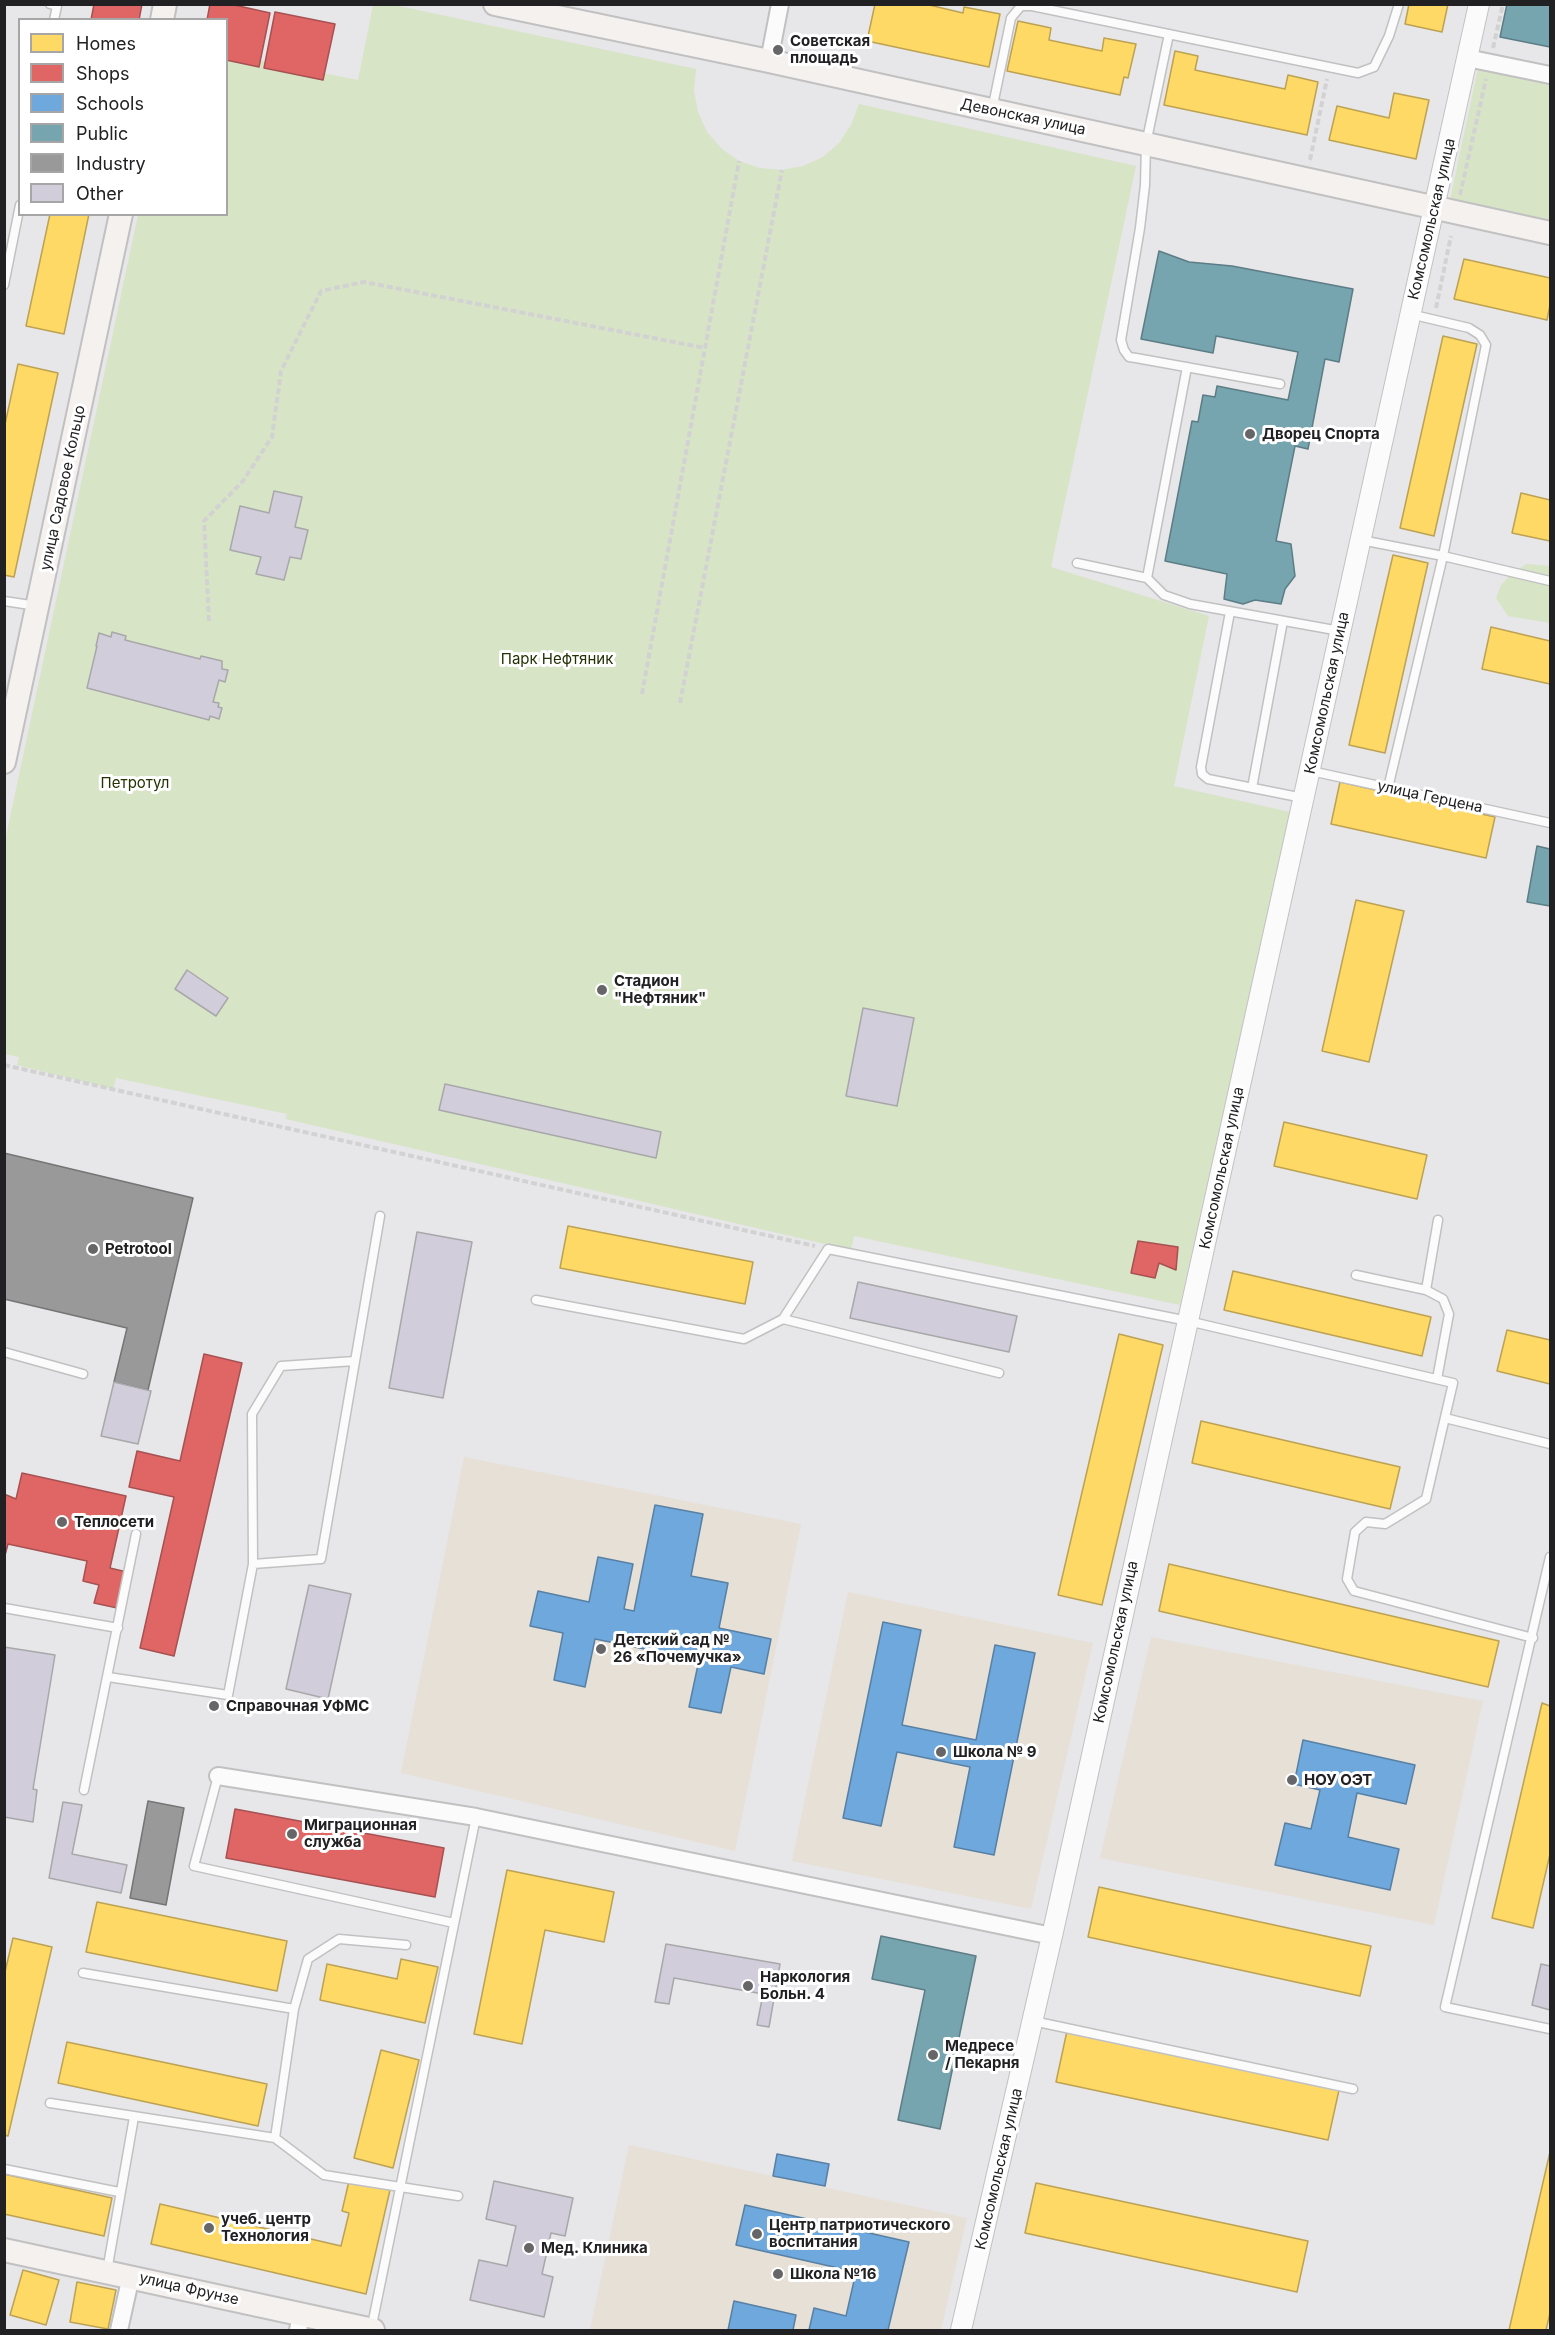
<!DOCTYPE html>
<html>
<head>
<meta charset="utf-8">
<style>
	body { margin:0 }
	#map { position:relative; width:1555px; height:2335px; overflow:hidden; background:#e7e6e9; font-family:Inter,sans-serif }
	canvas { display:block }
	.frame { position:absolute; inset:0; border:6px solid #212123; pointer-events:none }
	.legend { position:absolute; left:18px; top:18px; width:210px; height:198px; box-sizing:border-box; background:#fff; border:2px solid #a6a6a7; margin:0; padding:8px 10px; list-style:none; font-size:18px; color:#212123 }
	.legend li { display:flex; align-items:center; gap:12px; height:30px }
	.legend b { width:30px; border:2px solid #a6a6a7 }
</style>
</head>
<body>
<div id="map">
<canvas width="1555" height="2335"></canvas>
<div class="frame"></div>
<ul class="legend">
<li><b style="height:16px;background:#ffd966"></b>Homes</li>
<li><b style="height:16px;background:#e06666"></b>Shops</li>
<li><b style="height:16px;background:#6fa8dc"></b>Schools</li>
<li><b style="height:16px;background:#76a5af"></b>Public</li>
<li><b style="height:16px;background:#999"></b>Industry</li>
<li><b style="height:16px;background:#d1cdda"></b>Other</li>
</ul>
</div>
<script>
const ctx = document.querySelector('canvas').getContext('2d');
ctx.lineJoin = 'round';
function fill(path, color) {
  ctx.fillStyle = color;
  ctx.fill(path, 'evenodd');
}
function shape(rows) {
  const path = new Path2D();
  for (const r of rows) {
    path.moveTo(r[0], r[1]);
    for (let i = 2; i < r.length; i += 2) path.lineTo(r[i], r[i + 1]);
  }
  return path;
}
function stroke(path, color, width, dash) {
  ctx.strokeStyle = color;
  ctx.lineWidth = width;
  ctx.lineCap = dash ? 'butt' : 'round';
  ctx.setLineDash(dash || []);
  ctx.stroke(path);
}
function drawText(font, color, halo, rows, align = 'center') {
  ctx.font = font + ' Inter,sans-serif';
  ctx.lineWidth = 6;
  ctx.setLineDash([]);
  ctx.textBaseline = 'middle';
  ctx.strokeStyle = halo;
  ctx.fillStyle = color;
  for (const [text, x, y, turn = 0] of rows) {
    ctx.save();
    ctx.translate(x, y);
    ctx.rotate((+turn || 0) * Math.PI / 180);
    ctx.textAlign = isNaN(turn) ? turn : align;
    if (halo) ctx.strokeText(text, 0, 0);
    ctx.fillText(text, 0, 0);
    ctx.restore();
  }
}
const industrial = shape([
	[464,1457,801,1524,735,1851,401,1773],
	[848,1592,1093,1643,1031,1909,792,1861],
	[1151,1637,1483,1701,1434,1925,1100,1858],
	[629,2145,967,2218,941,2330,590,2330]
]);
const green = shape([
	[373,5,394,5,696,69,694,91,698,112,707,132,722,149,739,161,760,168,782,170,803,166,823,157,839,143,851,125,859,104,1136,166,1051,567,1209,616,1174,786,1290,812,1180,1305,854,1236,851,1250,286,1119,287,1114,116,1078,113,1089,17,1065,19,1057,5,1054,5,841,138,215,226,214,227,54,358,80],
	[1478,68,1550,84,1550,222,1450,200],
	[1527,564,1550,566,1550,623,1508,616,1496,598,1501,585,1513,572]
]);
const homes = shape([
	[875,4,925,4,963,13,964,7,1000,14,989,67,867,41,875,4],
	[1409,4,1448,4,1442,32,1405,24,1409,4],
	[1018,21,1051,28,1049,40,1102,51,1104,38,1136,44,1128,78,1124,77,1120,95,1007,71,1018,21],
	[1175,51,1198,56,1195,70,1285,89,1288,75,1318,82,1307,135,1164,105,1175,51],
	[1394,93,1429,100,1416,159,1329,140,1337,106,1389,118,1394,93],
	[50,214,89,214,64,334,26,326,50,214],
	[1464,259,1550,278,1550,305,1547,320,1454,299,1464,259],
	[1443,336,1477,344,1434,536,1400,528,1443,336],
	[18,364,58,373,14,577,4,575,4,429,18,364],
	[1521,493,1550,500,1550,541,1512,533,1521,493],
	[1393,555,1428,563,1385,753,1349,745,1393,555],
	[1491,627,1550,641,1550,684,1482,669,1491,627],
	[1340,782,1495,817,1486,858,1331,824,1340,782],
	[1356,900,1404,911,1369,1062,1322,1051,1356,900],
	[1284,1122,1427,1155,1417,1199,1274,1166,1284,1122],
	[568,1226,753,1262,745,1304,560,1268,568,1226],
	[1233,1271,1431,1317,1422,1356,1224,1310,1233,1271],
	[1507,1330,1550,1340,1550,1384,1497,1371,1507,1330],
	[1119,1334,1163,1345,1102,1605,1058,1595,1119,1334],
	[1201,1421,1400,1467,1390,1509,1192,1463,1201,1421],
	[1169,1564,1499,1641,1488,1687,1159,1611,1169,1564],
	[1542,1703,1550,1706,1550,1854,1533,1928,1492,1918,1542,1703],
	[507,1870,614,1892,604,1942,545,1930,522,2044,474,2034,507,1870],
	[1099,1887,1371,1946,1360,1996,1088,1937,1099,1887],
	[97,1902,287,1941,277,1991,86,1952,97,1902],
	[13,1938,52,1947,8,2136,4,2135,4,1976,13,1938],
	[401,1959,438,1967,425,2023,320,2000,327,1964,397,1979,401,1959],
	[1067,2031,1339,2090,1328,2140,1056,2082,1067,2031],
	[67,2042,267,2084,258,2126,58,2083,67,2042],
	[381,2050,419,2060,393,2168,354,2158,381,2050],
	[1550,2152,1550,2313,1546,2330,1509,2330,1550,2152],
	[4,2174,112,2198,104,2236,4,2214,4,2174],
	[349,2181,390,2190,366,2294,151,2244,160,2204,341,2246,349,2213,342,2211,349,2181],
	[1036,2183,1308,2241,1297,2292,1025,2233,1036,2183],
	[23,2270,59,2280,46,2325,10,2315,23,2270],
	[77,2282,116,2290,108,2329,70,2322,77,2282]
]);
const shops = shape([
	[94,4,142,4,139,20,91,20,94,4],
	[230,4,270,13,259,67,226,60,226,20,207,20,210,4,230,4],
	[275,12,335,24,323,80,264,68,275,12],
	[1138,1241,1178,1247,1176,1270,1159,1263,1155,1278,1131,1273,1138,1241],
	[204,1354,242,1363,174,1656,140,1648,174,1497,129,1487,137,1451,180,1461,204,1354],
	[22,1473,126,1496,110,1568,131,1573,122,1609,94,1603,99,1585,83,1581,87,1561,8,1544,4,1559,4,1494,16,1499,22,1473],
	[235,1809,444,1848,435,1897,226,1858,235,1809]
]);
const schools = shape([
	[655,1505,703,1514,691,1576,728,1583,719,1628,771,1639,764,1674,731,1667,721,1713,689,1707,699,1660,595,1639,585,1687,554,1680,563,1633,530,1626,538,1591,589,1602,598,1557,633,1564,624,1609,634,1611,655,1505],
	[883,1622,921,1630,902,1725,976,1740,995,1645,1035,1653,994,1855,954,1847,970,1767,897,1752,881,1826,843,1818,883,1622],
	[1303,1740,1415,1765,1406,1804,1357,1793,1348,1837,1399,1849,1390,1890,1275,1865,1285,1823,1311,1829,1320,1790,1294,1784,1303,1740],
	[777,2154,829,2164,825,2186,773,2176,777,2154],
	[745,2205,909,2242,888,2330,809,2330,814,2308,846,2316,856,2272,736,2245,745,2205],
	[734,2301,796,2315,793,2330,728,2330,734,2301]
]);
const public = shape([
	[1507,4,1550,4,1550,47,1500,37,1507,4],
	[1159,251,1189,262,1232,266,1353,289,1339,362,1325,359,1308,449,1295,446,1276,541,1291,544,1295,576,1285,589,1281,604,1255,600,1243,604,1224,599,1227,574,1165,561,1192,421,1198,422,1203,395,1215,397,1217,386,1288,400,1298,352,1216,336,1213,353,1141,339,1159,251],
	[1537,846,1550,849,1550,906,1527,902,1537,846],
	[881,1936,976,1956,940,2129,898,2120,925,1990,872,1979,881,1936]
]);
const industry = shape([
	[4,1153,193,1198,148,1390,114,1382,127,1328,4,1299,4,1153],
	[148,1801,184,1808,166,1905,130,1898,148,1801]
]);
const building = shape([
	[274,491,302,497,295,527,308,530,301,559,290,557,284,580,256,574,261,557,230,550,240,506,269,513,274,491],
	[112,632,126,636,125,640,200,659,201,656,222,661,222,669,228,670,225,682,219,680,213,702,219,703,218,707,222,708,219,719,210,716,209,720,87,688,97,646,96,646,99,633,111,637,112,632],
	[187,970,228,998,216,1016,175,989,187,970],
	[863,1008,914,1018,897,1106,846,1096,863,1008],
	[445,1084,661,1132,656,1158,439,1110,445,1084],
	[417,1232,472,1242,443,1398,389,1388,417,1232],
	[858,1282,1017,1316,1009,1352,850,1318,858,1282],
	[114,1382,151,1391,138,1444,101,1436,114,1382],
	[309,1585,351,1594,328,1699,286,1689,309,1585],
	[4,1647,55,1655,33,1789,37,1790,33,1822,4,1817,4,1647],
	[63,1802,82,1805,72,1854,127,1865,121,1893,49,1878,63,1802],
	[666,1944,780,1964,769,2027,757,2025,763,1994,674,1978,669,2004,655,2002,666,1944],
	[1541,1964,1550,1966,1550,2010,1532,2005,1541,1964],
	[494,2181,573,2198,565,2236,551,2233,542,2274,553,2277,544,2317,470,2300,479,2260,507,2266,516,2226,486,2219,494,2181]
]);
const path = shape([
	[1493,48,1503,4],
	[1310,160,1327,79],
	[1460,195,1486,79],
	[1436,308,1451,236],
	[209,621,204,521,243,481,272,437,281,371,321,291,364,282,705,348],
	[642,694,739,161],
	[680,703,782,170],
	[4,1065,815,1246]
]);
const service = shape([
	[50,4,57,6,54,20],
	[1169,34,1146,144,1145,185,1140,228,1121,340,1124,350,1129,357,1136,358,1280,384],
	[992,110,1011,18,1021,6,1032,6,1358,73,1374,67,1389,36,1399,4],
	[4,285,20,205],
	[1187,367,1147,578,1164,595,1190,604,1340,631],
	[1361,540,1443,556,1550,581],
	[1077,563,1147,578],
	[4,601,37,606],
	[1230,612,1201,767,1202,774,1208,779,1303,798],
	[1311,771,1550,823],
	[1252,788,1283,621],
	[1388,788,1443,556,1486,345,1480,335,1469,328,1410,314],
	[1356,1275,1426,1290,1443,1299,1449,1314,1437,1379],
	[1426,1290,1438,1220],
	[536,1300,744,1339,783,1319,828,1249,1188,1321,1453,1383,1426,1499,1385,1524,1366,1522,1355,1532,1347,1579,1354,1591,1533,1638],
	[783,1319,999,1373],
	[4,1352,83,1374],
	[1445,1418,1550,1444],
	[1550,1557,1445,2007,1550,2029],
	[253,1564,321,1559,380,1216],
	[4,1608,118,1628],
	[108,1677,228,1695,253,1564,252,1414,281,1366,355,1361],
	[218,1776,194,1866,454,1923],
	[84,1790,136,1534],
	[83,1973,294,2009],
	[1033,2021,1353,2089],
	[50,2103,275,2138,324,2175,458,2196],
	[275,2138,294,2009,308,1959,339,1939,406,1945],
	[4,2169,119,2192],
	[107,2271,134,2117],
	[371,2330,476,1817]
]);
const minor = shape([
	[1467,58,1550,75],
	[769,61,780,4],
	[218,1776,476,1817,1052,1936],
	[119,2330,131,2276],
	[298,2330,301,2315]
]);
const tertiary = shape([
	[961,2330,1052,1936,1479,4]
]);
const secondary = shape([
	[495,4,769,61,1550,233],
	[162,20,165,4],
	[4,762,121,214],
	[4,2250,373,2330]
]);
const markers = [
	[778,50,6,"#666668"],
	[1250,434,6,"#666668"],
	[602,990,6,"#666668"],
	[93,1249,6,"#666668"],
	[62,1522,6,"#666668"],
	[601,1649,6,"#666668"],
	[214,1706,6,"#666668"],
	[941,1752,6,"#666668"],
	[1292,1780,6,"#666668"],
	[292,1834,6,"#666668"],
	[748,1986,6,"#666668"],
	[933,2055,6,"#666668"],
	[209,2228,6,"#666668"],
	[757,2234,6,"#666668"],
	[529,2248,6,"#666668"],
	[778,2274,6,"#666668"]
];
const poiNames = [
	["Советская",790,41],
	["площадь",790,58],
	["Дворец Спорта",1262,434],
	["Стадион",614,981],
	["\"Нефтяник\"",614,998],
	["Petrotool",105,1249],
	["Теплосети",74,1522],
	["Детский сад №",613,1640],
	["26 «Почемучка»",613,1657],
	["Справочная УФМС",226,1706],
	["Школа № 9",953,1752],
	["НОУ ОЭТ",1304,1780],
	["Миграционная",304,1825],
	["служба",304,1842],
	["Наркология",760,1977],
	["Больн. 4",760,1994],
	["Медресе",945,2046],
	["/ Пекарня",945,2063],
	["учеб. центр",221,2219],
	["Технология",221,2236],
	["Центр патриотического",769,2225],
	["воспитания",769,2242],
	["Мед. Клиника",541,2248],
	["Школа №16",790,2274]
];
const streetNames = [
	["Девонская улица",1023,117,12],
	["Комсомольская улица",1432,219,-77],
	["улица Садовое Кольцо",63,488,-78],
	["Комсомольская улица",1327,693,-78],
	["улица Герцена",1430,797,12],
	["Комсомольская улица",1222,1168,-78],
	["Комсомольская улица",1116,1642,-78],
	["Комсомольская улица",999,2169,-77],
	["улица Фрунзе",189,2289,13]
];
const parkNames = [
	["Парк Нефтяник",557,659],
	["Петротул",135,783]
];
fill(industrial, '#e6e0d6');
fill(green, '#d7e4c6');
fill(homes, '#ffd966');
stroke(homes, '#bca252', 1.5);
fill(shops, '#e06666');
stroke(shops, '#a75152', 1.5);
fill(schools, '#6fa8dc');
stroke(schools, '#5880a4', 1.5);
fill(public, '#76a5af');
stroke(public, '#5c7d85', 1.5);
fill(industry, '#999');
stroke(industry, '#757576', 1.5);
fill(building, '#d1cdda');
stroke(building, '#a8a8aa', 1.5);
stroke(service, '#c1c1c2', 11);
stroke(minor, '#c1c1c2', 20);
stroke(tertiary, '#c1c1c2', 22);
stroke(secondary, '#c1c1c2', 26);
stroke(path, '#d2d2d3', 4, [6, 3]);
stroke(service, '#fbfbfc', 8);
stroke(minor, '#fbfbfc', 16);
stroke(tertiary, '#fbfbfc', 20);
stroke(secondary, '#f5f1ef', 22);
for (const [x, y, r, color] of markers) {
  const dot = new Path2D();
  dot.arc(x, y, r, 0, 2 * Math.PI);
  ctx.fillStyle = color;
  ctx.fill(dot);
  stroke(dot, '#fff', 2);
}
drawText('bold 15px', '#212123', '#fff', poiNames, 'left');
drawText('15px', '#212123', '#fff', streetNames);
drawText('15px', '#233304', '#fff', parkNames);
</script>
</body>
</html>
